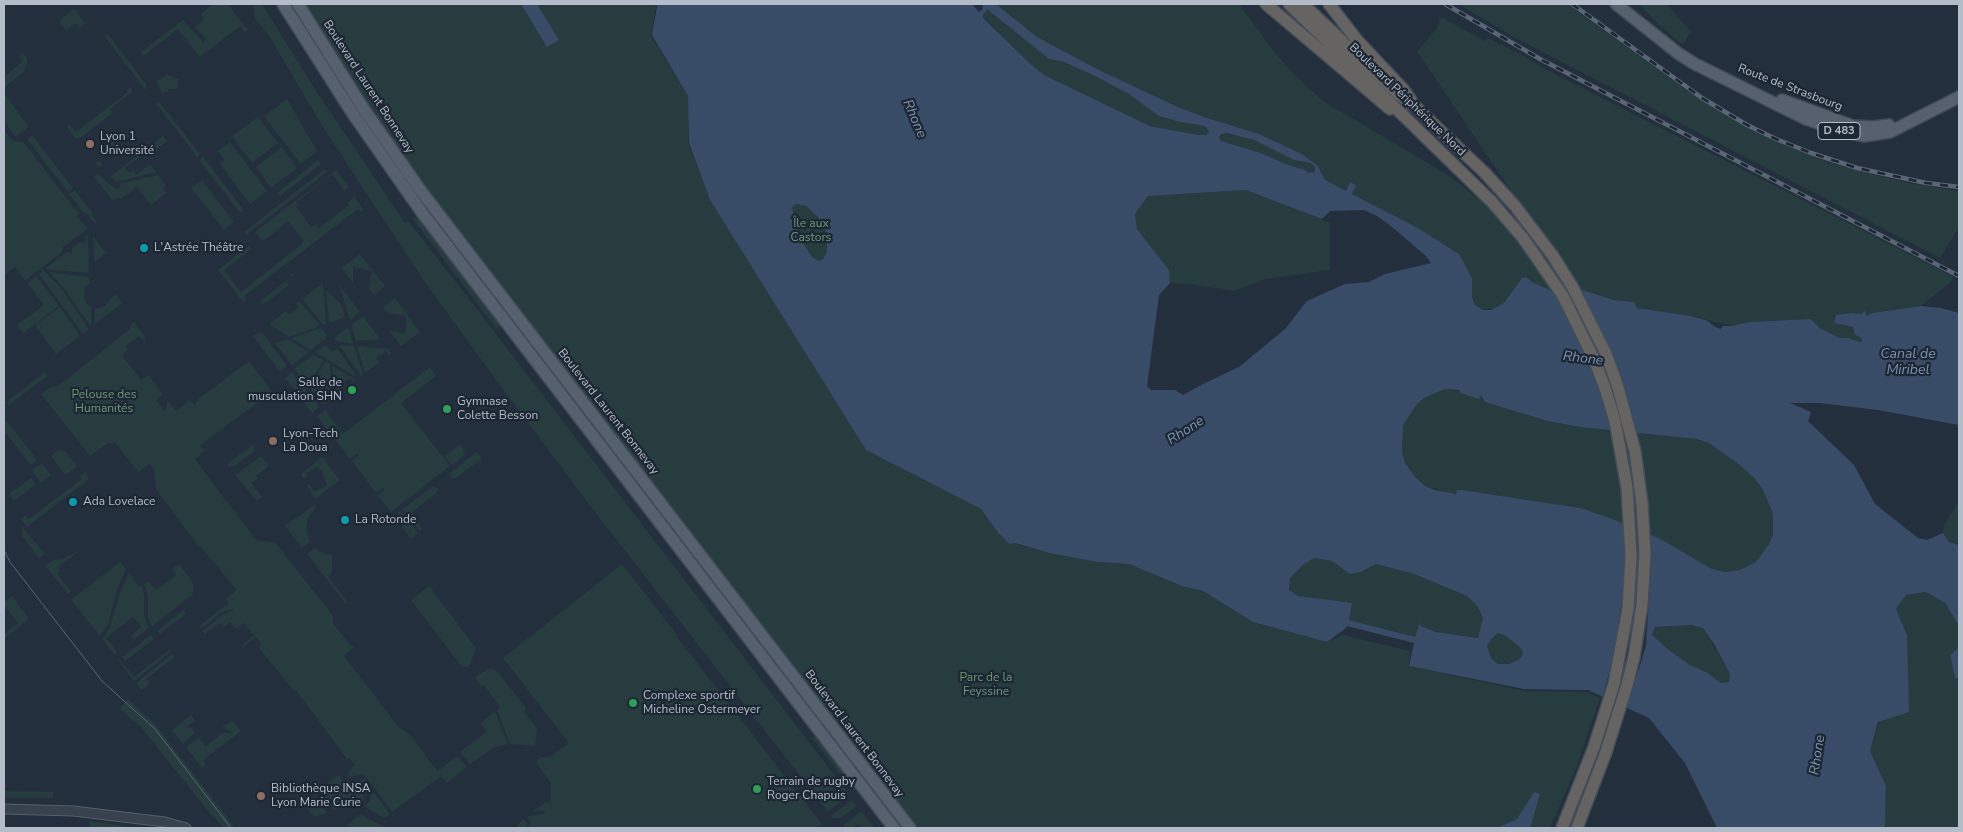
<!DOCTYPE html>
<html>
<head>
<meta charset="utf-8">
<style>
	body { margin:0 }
	#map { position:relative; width:1963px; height:832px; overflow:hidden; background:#242f3e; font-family:"Nunito Sans",sans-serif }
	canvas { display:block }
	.frame { position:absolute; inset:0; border:5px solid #b4bcc9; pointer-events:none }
</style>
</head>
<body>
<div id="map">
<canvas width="1963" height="832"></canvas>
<div class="frame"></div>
</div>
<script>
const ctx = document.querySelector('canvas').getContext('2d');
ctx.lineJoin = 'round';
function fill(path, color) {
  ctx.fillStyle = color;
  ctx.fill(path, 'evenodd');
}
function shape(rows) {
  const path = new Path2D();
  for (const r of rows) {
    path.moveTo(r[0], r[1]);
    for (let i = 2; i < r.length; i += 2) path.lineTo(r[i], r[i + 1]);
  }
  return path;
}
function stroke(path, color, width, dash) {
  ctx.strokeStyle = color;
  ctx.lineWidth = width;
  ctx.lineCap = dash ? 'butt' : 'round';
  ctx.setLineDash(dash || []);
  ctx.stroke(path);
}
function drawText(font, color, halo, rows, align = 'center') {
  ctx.font = font + ' "Nunito Sans",sans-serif';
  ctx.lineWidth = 4.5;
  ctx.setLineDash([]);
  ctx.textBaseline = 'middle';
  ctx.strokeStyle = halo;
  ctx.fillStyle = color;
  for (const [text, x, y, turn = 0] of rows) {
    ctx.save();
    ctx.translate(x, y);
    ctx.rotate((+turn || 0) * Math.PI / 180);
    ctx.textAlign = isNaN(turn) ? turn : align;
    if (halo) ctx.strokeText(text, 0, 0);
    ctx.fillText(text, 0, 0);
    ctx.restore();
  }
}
const green = shape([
	[213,4,228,4,237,17,248,30,245,32,240,26,200,57,178,29,143,56,141,52,183,20,203,42,206,39,195,27,204,19,201,14],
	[253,4,262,4,316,91,405,223,408,221,470,300,848,793,847,797,828,812,588,503,496,380,422,278,321,124,271,39,255,18],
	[302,4,655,4,656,5,651,36,688,96,688,143,710,200,866,450,981,509,999,534,1019,545,1049,553,1097,562,1129,564,1182,586,1203,591,1253,622,1327,642,1343,635,1410,651,1409,666,1524,691,1587,692,1600,698,1576,769,1550,828,915,828,439,209,376,121],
	[996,4,1239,4,1275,53,1296,76,1323,101,1448,175,1480,200,1499,219,1543,233,1517,200,1417,51,1437,28,1441,17,1485,41,1488,38,1522,55,1547,70,1954,277,1950,283,1918,308,1897,309,1872,313,1867,316,1853,313,1835,317,1834,323,1853,327,1855,335,1862,338,1862,341,1860,342,1849,338,1840,338,1820,328,1812,319,1749,322,1732,326,1691,316,1637,308,1627,301,1614,300,1583,290,1550,290,1532,282,1513,292,1504,303,1495,308,1483,310,1475,305,1472,297,1472,278,1459,254,1418,228,1352,194,1356,185,1350,182,1346,191,1325,180,1318,166,1302,154,1259,134,1204,117,1178,107,1099,70,1037,37],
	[1458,4,1567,4,1689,92,1728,116,1772,139,1816,158,1854,170,1909,183,1959,191,1959,227,1940,258,1514,37],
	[1639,4,1667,4,1691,32,1683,45,1660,26],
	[74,9,85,23,80,28,76,23,66,31,59,21],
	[987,9,1049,59,1064,62,1093,75,1129,94,1164,118,1200,125,1206,127,1209,132,1206,135,1198,135,1150,126,1046,76,1035,68,982,16],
	[107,33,146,84,147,92,104,36],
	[23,53,27,59,27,64,23,72,4,88,4,77,22,62,19,56],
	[167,75,179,79,177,89,168,89,168,91,162,94,157,81],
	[130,87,133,91,110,109,113,113,79,139,75,138,67,127,70,125,76,132,128,92,127,90],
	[6,96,29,127,16,137,4,121,4,97],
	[287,99,317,151,301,164,264,116],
	[155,102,160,103,200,154,197,157],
	[258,117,278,143,252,163,232,136],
	[4,130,13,141,23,142,79,214,77,216,87,229,62,248,63,251,25,281,15,267,4,276],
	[126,132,129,136,98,160,102,165,99,167,96,163,109,145],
	[1227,133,1254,140,1294,160,1311,163,1315,167,1315,172,1308,173,1306,170,1288,165,1261,153,1221,141,1219,138,1221,134],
	[32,135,73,188,68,192,27,139],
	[163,136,167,141,156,150,153,147,125,168,129,173,133,170,136,175,150,164,156,172,117,182,110,177],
	[230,142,267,191,250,204,220,164,225,160,218,151],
	[282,147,297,168,271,188,256,167],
	[203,157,244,210,240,213,199,160],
	[318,160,321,164,280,196,277,193],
	[325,169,327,172,246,235,244,232],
	[336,170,349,187,344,190,332,174,298,201,297,200],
	[98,174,117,190,121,187,119,184,158,175,166,186,163,188,166,193,151,205,137,187,121,199,118,197,113,201,94,177],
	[202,180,234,222,224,230,191,188],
	[75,190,93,214,92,215,97,222,95,224,86,212,84,213,69,194],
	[1246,190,1275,200,1330,223,1330,270,1266,279,1234,291,1196,285,1170,283,1169,270,1137,229,1135,214,1148,196],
	[354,196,364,210,361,212,358,209,244,296,246,300,243,302,218,270,249,246,251,249,224,270,241,292,304,242,288,221,263,241,255,232,295,201,299,205,296,207,311,227,316,224,319,228,349,205,348,203],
	[795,204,806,206,817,216,827,233,827,251,823,259,819,261,812,257,799,237,792,207],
	[420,217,502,324,497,329,412,218],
	[88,236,89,273,45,269,67,252,72,253,72,248,80,242,83,243,86,242,85,237],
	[93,236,106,253,95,262,94,261],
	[360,254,385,286,374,295,369,289,372,271,353,267,353,283,341,268],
	[43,270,61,288,89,329,83,334,39,274],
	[49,272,89,277,90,283,85,288,84,297,87,304,91,307,91,327,62,286],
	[292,273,294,275,286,282,289,285,264,304,259,302,291,277,290,275],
	[36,276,59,306,23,333,17,325,44,305,27,283],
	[323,283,326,324,323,325,302,299],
	[339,285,360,312,350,320],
	[326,290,341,304,345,317,329,323],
	[116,294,122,303,95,324,95,309,105,306,110,299],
	[395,298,420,332,401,346,389,330,405,334,406,316,387,313,383,307],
	[299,301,320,326,289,337,269,324,286,311,289,315,298,308,296,304],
	[60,307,80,336,56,354,35,325],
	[363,316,380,339,356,341,351,325],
	[134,322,146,338,143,340,139,336,126,346,128,349,122,355,141,380,148,375,163,394,156,400,165,412,168,401,176,411,190,400,194,405,200,398,249,361,272,392,199,446,206,450,195,459,224,498,225,502,227,501,256,540,276,543,333,616,333,623,349,644,354,647,344,656,398,726,413,738,433,766,438,771,456,757,459,758,467,767,447,783,441,776,392,812,374,787,363,774,348,777,348,772,355,765,349,758,347,759,296,690,294,691,258,647,261,644,256,637,243,647,242,645,254,635,244,623,236,629,230,622,224,627,220,623,205,634,202,631,223,615,234,610,234,609,222,612,201,629,199,626,229,603,226,599,237,590,201,547,199,547,156,489,154,469,150,464,138,472,115,442,108,443,90,456,41,394,51,387,58,386,105,349,130,329,131,324],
	[517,322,869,779,864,783,512,326],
	[348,327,353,343,338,342,334,338],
	[321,328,326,333,326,338,311,350,291,338],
	[261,331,287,366,280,372,253,336],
	[288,339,309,352,292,365,275,343],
	[326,345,332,352,337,348,358,378,315,352],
	[339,345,354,346,363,374,361,376],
	[357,346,388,349,391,353,389,355,386,351,376,358,379,362,365,373],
	[313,355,324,360,308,386,294,369],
	[326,361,330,364,332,398,323,405,309,387],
	[332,366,356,380,353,382,350,378,340,385,343,389,334,397],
	[430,367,436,376,401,403,450,466,391,512,377,495,385,489,384,487,376,493,352,461,359,455,358,453,350,459,317,416,325,410,343,434],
	[45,372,47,376,9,405,6,402],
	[292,372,319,407,312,413,285,378],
	[1445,389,1481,395,1485,402,1547,421,1580,427,1697,439,1709,443,1740,465,1755,479,1762,488,1773,514,1773,534,1769,544,1756,562,1740,570,1725,572,1710,568,1658,538,1580,508,1462,490,1457,490,1454,498,1439,490,1425,486,1415,477,1405,463,1402,451,1403,426,1416,405,1424,398],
	[7,421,37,460,31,465,4,431,4,423],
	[254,444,255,450,235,466,229,467,227,464],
	[461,444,465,455,452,465,444,456],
	[58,450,66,452,77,466,67,474,65,474,51,456],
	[477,452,482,458,456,478,452,478,450,473],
	[261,456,269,466,256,476,258,478,251,483,262,497,257,501,235,475],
	[322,457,340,480,315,499,307,485,310,485,314,492,327,486,322,471,321,471,318,467,305,473,307,477,303,478,301,474],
	[42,463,51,475,41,483,32,470],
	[85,472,89,479,27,527,21,519,25,516,29,519,82,479,80,476],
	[31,478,36,484,14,501,9,494],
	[433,486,438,489,436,493,411,513,422,529,420,531,402,510],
	[1959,501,1959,545,1949,542,1943,533,1944,525],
	[314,505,316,508,309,516,306,528,310,542,302,548,285,526],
	[400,511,418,533,411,539,394,516],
	[22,527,45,554,39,558,22,536],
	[315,548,320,552,332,556,332,573,328,576,348,603,346,604,307,554],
	[80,550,58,567,60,571,57,574,71,591,68,594,45,566,54,560,63,559],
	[1314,558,1332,561,1350,574,1365,571,1376,564,1414,574,1467,596,1478,607,1483,618,1478,638,1436,632,1421,626,1420,623,1415,637,1349,620,1352,604,1298,596,1289,590,1290,578,1303,565],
	[120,562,126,569,117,590,108,625,100,636,71,600],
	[179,564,192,581,194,590,192,595,152,626,148,618,148,596,144,584,148,581,156,590,176,575,172,569],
	[621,565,623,565,678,636,677,637,822,824,817,828,515,828,523,819,528,824,525,828,531,823,527,817,528,816,543,814,546,811,533,811,548,801,550,805,551,783,536,763,539,757,550,757,569,743,503,658],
	[129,573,139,587,142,586,144,596,144,615,149,628,134,640,131,636,141,627,133,617,106,638,117,652,114,654,102,639,110,628,119,595],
	[429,586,476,648,470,665,468,667,462,667,411,600],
	[1926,592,1945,603,1959,626,1959,647,1950,655,1955,678,1959,678,1959,828,1885,828,1886,786,1870,751,1907,635,1896,609,1906,595],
	[12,596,29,619,4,639,4,634,18,623,4,605,4,602],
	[183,610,186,614,160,634,157,631],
	[1691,625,1703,628,1730,674,1730,682,1721,683,1706,672,1690,665,1670,651,1652,635,1655,627],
	[1498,633,1506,636,1521,648,1523,654,1520,659,1509,664,1498,664,1491,658,1487,646,1492,638],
	[151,635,154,639,125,661,122,657],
	[169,650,171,652,134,681,118,660,119,659,134,677],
	[172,654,175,657,146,679,150,684,141,690,136,683],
	[487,669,494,669,498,672,525,707,525,713,537,728,535,746,510,744,497,710,500,707,484,685,482,687,475,678],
	[128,699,155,724,235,828,224,828,206,808,141,727,120,709],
	[495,711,508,744,493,748,470,764,460,752,487,731,481,723],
	[191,715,195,721,186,727,191,728,195,733,183,744,172,730],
	[233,721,241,731,203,760,206,765,202,768,186,747,199,738,206,747,222,733,233,733,222,726],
	[818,737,833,754,836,762,856,788,853,791,812,738],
	[338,775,347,786,365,778,365,791,363,801,359,804,351,803,334,810,319,791],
	[371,789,390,814,384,818,365,807,370,800],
	[4,791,53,792,53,798,4,798],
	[315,796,327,813,314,817,304,805],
	[852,800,857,806,841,818,833,818,831,816],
	[861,811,875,828,862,828,858,824,853,828,843,828,845,824],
	[360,814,386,828,348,828,347,826],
	[89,821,130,827,138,828,82,828,90,826]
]);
const water = shape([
	[521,4,537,4,559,40,547,47],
	[656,4,972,4,979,12,983,9,982,4,996,4,1037,37,1099,70,1178,107,1204,117,1259,134,1302,154,1318,166,1325,180,1346,191,1350,182,1356,185,1352,194,1418,228,1459,254,1472,278,1472,297,1475,305,1483,310,1491,310,1504,303,1522,278,1526,277,1532,282,1550,290,1583,290,1614,300,1634,302,1637,308,1691,316,1708,321,1715,327,1721,329,1723,326,1732,326,1749,322,1811,319,1820,328,1840,338,1849,338,1860,342,1862,341,1862,338,1855,335,1853,327,1834,323,1836,315,1853,313,1861,314,1865,311,1867,316,1872,313,1921,306,1941,308,1959,313,1959,425,1878,410,1820,403,1790,403,1811,412,1808,421,1854,465,1875,504,1918,538,1927,540,1943,533,1949,542,1959,545,1959,626,1945,603,1926,592,1906,595,1896,609,1907,635,1909,712,1878,722,1870,751,1886,786,1885,828,1717,828,1685,763,1649,718,1588,690,1524,689,1409,666,1414,643,1347,626,1345,629,1327,642,1253,622,1203,591,1182,586,1129,564,1097,562,1049,553,1015,543,1010,544,999,534,981,509,866,450,710,200,689,143,688,96,652,35,657,6],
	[987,9,1049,59,1064,62,1093,75,1129,94,1159,116,1180,122,1200,125,1206,127,1209,132,1206,135,1198,135,1150,126,1046,76,1035,68,983,18,983,15],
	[1227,133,1254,140,1294,160,1311,163,1315,167,1315,172,1308,173,1306,170,1288,165,1261,153,1221,141,1219,138,1221,134],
	[1246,190,1322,219,1330,211,1364,210,1377,216,1392,227,1426,256,1431,263,1385,274,1369,282,1345,284,1307,301,1285,329,1239,367,1203,384,1183,395,1175,390,1151,390,1147,386,1159,295,1170,283,1169,270,1137,229,1135,214,1148,196],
	[796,204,806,206,817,216,827,233,827,251,823,259,819,261,812,257,799,237,792,207],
	[1445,389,1459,390,1461,393,1479,399,1481,395,1485,402,1547,421,1580,427,1697,439,1709,443,1740,465,1755,479,1762,488,1773,514,1773,534,1769,544,1756,562,1740,570,1725,572,1710,568,1659,538,1607,517,1580,508,1462,490,1457,490,1454,498,1455,494,1435,490,1425,486,1415,477,1405,463,1402,451,1403,426,1416,405,1424,398],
	[1314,558,1332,561,1350,574,1361,572,1376,564,1414,574,1467,596,1478,607,1483,618,1478,638,1436,632,1421,626,1420,622,1415,637,1349,620,1352,603,1298,596,1289,590,1290,578,1303,565],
	[1691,625,1703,628,1714,644,1730,674,1729,682,1721,683,1706,672,1690,665,1670,651,1652,635,1655,627],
	[1498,633,1506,636,1521,648,1523,654,1520,659,1509,664,1498,664,1491,658,1487,646,1492,638],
	[1959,647,1959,678,1955,678,1950,655],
	[1534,792,1540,794,1530,828,1497,828,1517,819]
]);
const pier = shape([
	[1624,521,1651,532,1651,564,1646,646,1626,710,1602,700,1614,654,1622,599,1625,553]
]);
const tertiary = shape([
	[4,809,73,811,165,822,186,828]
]);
const primary = shape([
	[283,4,353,114,423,214,894,828],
	[298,4,363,108,421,191,910,828],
	[1616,4,1679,54,1695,64,1806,119,1844,132,1864,136,1890,132,1959,97],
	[1782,100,1853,126,1874,127,1889,125]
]);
const trunk = shape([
	[1266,4,1390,109],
	[1289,4,1492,202,1523,238,1563,296,1594,359,1605,388,1615,421,1627,488,1631,556,1628,609,1614,684,1594,747,1562,828],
	[1303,4,1398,94,1416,107,1449,139,1485,173,1515,206,1553,256,1573,288,1606,354,1617,384,1635,451,1642,503,1645,554,1642,605,1634,657,1627,685,1606,752,1577,828],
	[1329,4,1357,40,1403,89,1411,100]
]);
const tram = shape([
	[4,550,10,562,102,681,155,729,231,828]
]);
const rail = shape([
	[1445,4,1540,59,1959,276],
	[1572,4,1702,98,1747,125,1776,139,1811,153,1857,168,1926,183,1959,187]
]);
const markers = [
	[90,144,5,"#8d6e63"],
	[144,248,5,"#0f9aa8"],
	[352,390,5,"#2e9e5b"],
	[447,409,5,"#2e9e5b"],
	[273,441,5,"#8d6e63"],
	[73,502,5,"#0f9aa8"],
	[345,520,5,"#0f9aa8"],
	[633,703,5,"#2e9e5b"],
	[757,789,5,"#2e9e5b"],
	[261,796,5,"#8d6e63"]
];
const shields = [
	[1839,131,42]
];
const shieldNames = [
	["D 483",1839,131]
];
const streetNames = [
	["Boulevard Laurent Bonnevay",368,87,57],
	["Route de Strasbourg",1790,88,21],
	["Boulevard Périphérique Nord",1407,100,44],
	["Boulevard Laurent Bonnevay",608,412,52],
	["Boulevard Laurent Bonnevay",854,734,53]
];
const poiNames = [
	["Lyon 1",100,137],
	["Université",100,151],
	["L'Astrée Théâtre",154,248],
	["Salle de",342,383,"right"],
	["musculation SHN",342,397,"right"],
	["Gymnase",457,402],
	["Colette Besson",457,416],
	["Lyon-Tech",283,434],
	["La Doua",283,448],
	["Ada Lovelace",83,502],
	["La Rotonde",355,520],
	["Complexe sportif",643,696],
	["Micheline Ostermeyer",643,710],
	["Terrain de rugby",767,782],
	["Roger Chapuis",767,796],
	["Bibliothèque INSA",271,789],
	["Lyon Marie Curie",271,803]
];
const parkNames = [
	["Île aux",811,224],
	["Castors",811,238],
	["Pelouse des",104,395],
	["Humanités",104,409],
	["Parc de la",986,678],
	["Feyssine",986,692]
];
const waterNames = [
	["Rhone",914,119,67],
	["Canal de",1908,355],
	["Miribel",1908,371],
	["Rhone",1583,359,7],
	["Rhone",1186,431,-33],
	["Rhone",1818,755,-81]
];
fill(green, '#263c3f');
fill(water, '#394c67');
fill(pier, '#242f3e');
stroke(tertiary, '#565f6c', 11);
stroke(primary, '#414a57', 14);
stroke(trunk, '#434c59', 14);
stroke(tertiary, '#38414e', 9);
stroke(primary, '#56606e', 11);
stroke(trunk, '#656462', 11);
stroke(tram, '#5a6575', 1);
stroke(rail, '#5a6575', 4.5);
stroke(rail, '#1d2633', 2.5, [8]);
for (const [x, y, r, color] of markers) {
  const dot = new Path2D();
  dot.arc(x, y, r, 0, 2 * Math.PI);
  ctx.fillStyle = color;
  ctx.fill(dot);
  stroke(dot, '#1d2633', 2);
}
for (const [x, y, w] of shields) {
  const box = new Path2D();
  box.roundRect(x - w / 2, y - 8.5, w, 17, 4);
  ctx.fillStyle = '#1d2633';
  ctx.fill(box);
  stroke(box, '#b4bcc9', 1);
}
drawText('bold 11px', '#b4bcc9', null, shieldNames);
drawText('12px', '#b4bcc9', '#1d2633', streetNames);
drawText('12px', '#b4bcc9', '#1d2633', poiNames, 'left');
drawText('12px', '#6b9a76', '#1d2633', parkNames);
drawText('italic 14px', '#7c92b1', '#1d2633', waterNames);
</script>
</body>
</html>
